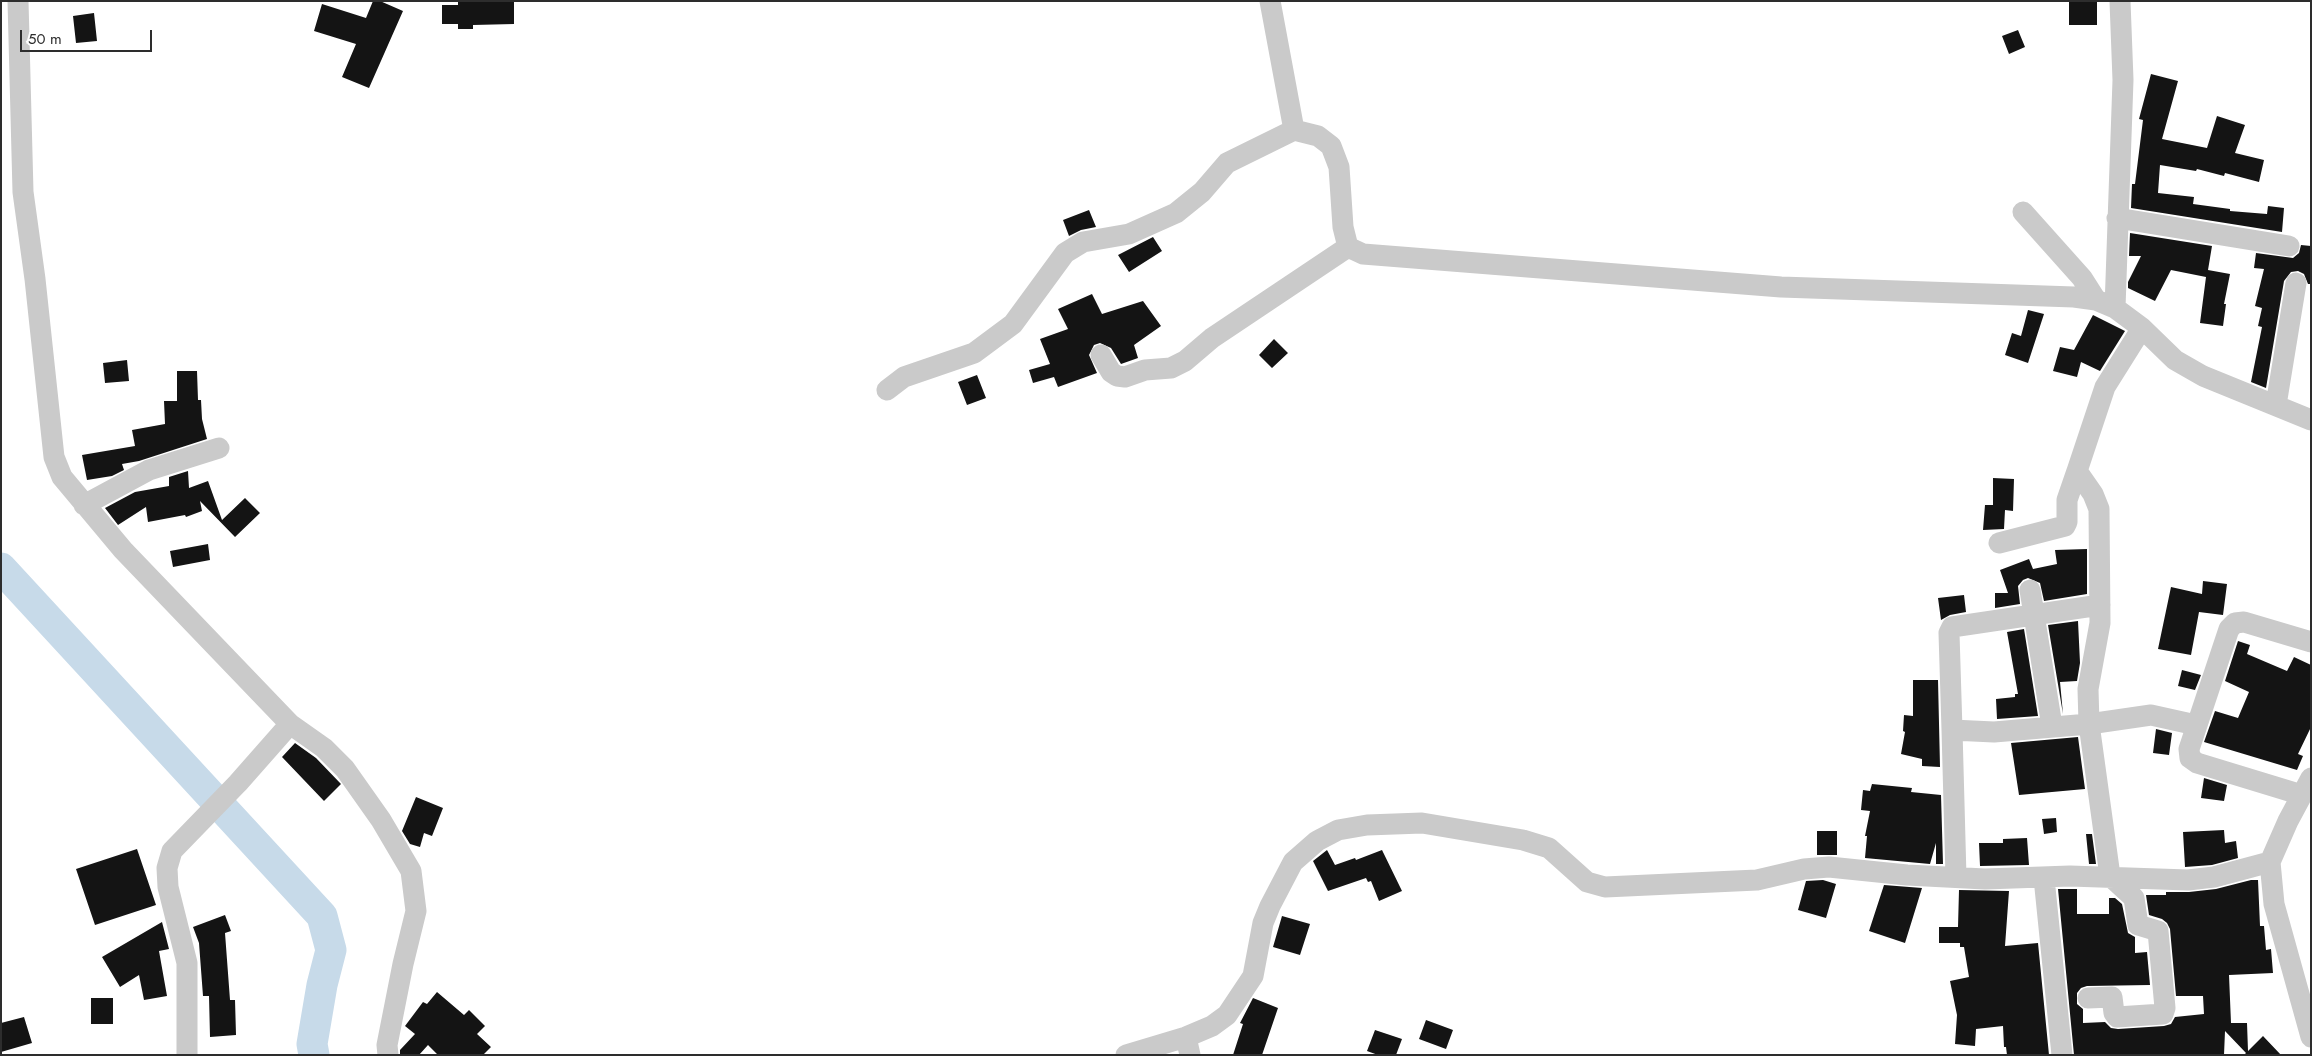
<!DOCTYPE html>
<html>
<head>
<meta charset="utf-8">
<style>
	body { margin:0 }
	#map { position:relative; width:2312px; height:1056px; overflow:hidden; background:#fff; font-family:Jost,sans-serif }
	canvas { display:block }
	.frame { position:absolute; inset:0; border:2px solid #2d2d2d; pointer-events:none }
	.scale { position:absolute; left:20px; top:30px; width:132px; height:22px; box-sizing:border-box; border:2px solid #2d2d2d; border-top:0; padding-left:6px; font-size:15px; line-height:18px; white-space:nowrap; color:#2d2d2d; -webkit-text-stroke:4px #fff; paint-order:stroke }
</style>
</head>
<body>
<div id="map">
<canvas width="2312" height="1056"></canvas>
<div class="frame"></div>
<div class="scale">50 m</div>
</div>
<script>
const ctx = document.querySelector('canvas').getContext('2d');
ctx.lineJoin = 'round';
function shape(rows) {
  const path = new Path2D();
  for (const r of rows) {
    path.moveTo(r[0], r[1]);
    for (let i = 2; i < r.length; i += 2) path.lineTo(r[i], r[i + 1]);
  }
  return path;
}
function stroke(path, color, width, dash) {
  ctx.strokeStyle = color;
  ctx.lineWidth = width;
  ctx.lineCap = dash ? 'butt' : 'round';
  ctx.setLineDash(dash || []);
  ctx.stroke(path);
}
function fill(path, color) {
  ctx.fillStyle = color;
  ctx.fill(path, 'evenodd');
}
const river = shape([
	[1,568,322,916,331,950,322,985,312,1044,314,1055]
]);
const building = shape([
	[373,1,380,1,403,11,369,88,342,77,356,44,314,31,322,4,366,18],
	[458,1,514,1,514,24,473,25,473,29,458,29,458,24,442,24,442,5,458,5],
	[2069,2,2097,2,2097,25,2069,25],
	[94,13,97,41,76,43,73,16],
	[2018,30,2025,47,2009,54,2002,36],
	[2151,74,2178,81,2162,139,2207,148,2217,116,2245,125,2235,153,2264,160,2259,182,2225,173,2224,176,2197,169,2196,171,2160,165,2158,193,2194,197,2193,204,2230,209,2230,211,2267,214,2268,206,2284,208,2282,232,2131,208,2132,184,2135,184,2143,120,2139,119],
	[1089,210,1096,227,1081,230,1069,236,1063,220],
	[2130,233,2212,246,2208,270,2230,274,2224,304,2226,304,2223,326,2200,323,2206,277,2171,270,2155,301,2128,288,2128,282,2141,256,2129,256],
	[1153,237,1162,251,1129,272,1118,255],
	[2301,245,2311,246,2311,284,2308,284,2304,274,2298,271,2291,272,2284,281,2266,388,2251,382,2262,327,2258,326,2262,308,2255,306,2264,269,2254,268,2256,253,2293,258,2299,253],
	[1092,294,1102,314,1143,301,1161,326,1134,345,1138,358,1121,364,1111,348,1100,343,1094,345,1089,355,1097,373,1058,387,1054,377,1033,383,1029,370,1050,364,1040,339,1068,329,1058,309],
	[2028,310,2044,314,2028,363,2005,355,2012,333,2021,336],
	[2093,315,2125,331,2100,371,2081,362,2077,377,2053,371,2060,347,2074,350],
	[1274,339,1288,353,1272,368,1259,355],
	[127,360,129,381,105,383,103,363],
	[177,371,197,371,198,400,201,400,202,419,207,439,139,461,122,464,124,470,112,476,87,480,82,455,135,446,132,430,165,424,164,401,177,401],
	[977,375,986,398,967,405,958,382],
	[188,471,189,488,208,481,222,520,245,498,260,513,235,537,200,501,202,511,186,517,185,515,148,522,146,507,118,525,105,508,135,492,169,486,169,477],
	[1993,478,2014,479,2013,511,2005,510,2004,529,1983,530,1985,505,1993,505],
	[208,544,210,560,173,567,170,551],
	[2087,549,2087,594,2044,601,2040,583,2028,578,2023,580,2018,586,2020,604,1995,608,1995,593,2008,593,2000,570,2029,559,2033,569,2057,564,2055,550],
	[2203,581,2227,584,2223,615,2199,612,2191,655,2158,649,2171,587,2202,594],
	[1964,595,1966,612,1950,615,1941,620,1938,598],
	[2078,621,2080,663,2077,681,2060,682,2063,714,2048,625],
	[2024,629,2038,716,1997,719,1996,699,2015,697,2015,694,2018,694,2007,632],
	[2238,641,2250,645,2247,654,2287,671,2294,657,2311,665,2311,727,2298,754,2303,756,2297,770,2204,742,2215,711,2238,718,2249,692,2225,681],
	[2182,670,2201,675,2195,690,2178,686],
	[1913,680,1938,680,1940,767,1922,766,1922,759,1901,754,1905,732,1903,731,1904,715,1913,716],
	[2156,729,2172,733,2169,755,2153,753],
	[2078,737,2085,789,2019,795,2011,743],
	[295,743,316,758,341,784,324,801,282,757],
	[2204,778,2227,785,2224,801,2201,798],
	[1872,784,1912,788,1911,792,1941,795,1943,864,1936,864,1936,843,1930,864,1865,858,1867,836,1865,836,1870,811,1861,810,1863,790,1870,791],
	[416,797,443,808,432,836,424,833,420,847,410,844,402,831],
	[2056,818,2057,832,2044,834,2042,819],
	[2224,830,2225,843,2236,841,2238,858,2212,865,2185,867,2183,832],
	[1817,831,1837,831,1837,855,1817,855],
	[2086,834,2092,834,2096,864,2089,864],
	[2027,838,2029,865,1980,866,1979,843,2003,843,2003,839],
	[137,849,156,905,95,925,76,869],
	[1327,850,1335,865,1355,858,1356,860,1382,850,1402,891,1379,901,1371,881,1368,882,1366,878,1328,891,1313,861],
	[1823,880,1836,884,1826,918,1798,910,1806,881],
	[2251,880,2258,880,2260,926,2264,926,2266,950,2271,949,2273,973,2229,975,2231,1023,2247,1023,2248,1051,2263,1036,2281,1055,2244,1055,2246,1053,2225,1031,2224,1055,2074,1055,2058,889,2077,889,2077,914,2109,914,2109,898,2115,898,2122,904,2128,933,2135,937,2135,953,2147,952,2150,985,2087,986,2081,988,2077,993,2077,1004,2083,1009,2083,1023,2105,1022,2111,1028,2118,1029,2164,1026,2171,1024,2175,1017,2204,1014,2203,996,2176,996,2170,929,2167,923,2162,919,2149,915,2146,895,2166,895,2166,892,2189,892,2216,889],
	[1884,885,1922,888,1905,943,1869,931],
	[1959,890,2009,891,2005,946,2038,943,2049,1055,2007,1055,2006,1047,2004,1047,2003,1026,1976,1029,1975,1046,1955,1044,1957,1015,1950,981,1969,977,1964,947,1960,947,1960,943,1939,943,1939,927,1958,927],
	[225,915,231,931,225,933,230,1000,235,1000,236,1035,210,1037,209,996,203,996,199,943,193,927],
	[1282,916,1310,924,1300,955,1273,947],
	[162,922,169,949,159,951,167,996,144,1000,139,975,120,987,102,957],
	[437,992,464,1015,469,1010,485,1026,477,1034,491,1047,483,1055,438,1055,428,1045,419,1055,400,1055,400,1050,415,1034,405,1026,423,1002,427,1004],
	[91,998,113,998,113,1024,91,1024],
	[1253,998,1278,1008,1262,1055,1233,1055,1243,1024,1240,1023],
	[24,1017,32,1043,1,1052,1,1023],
	[1426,1020,1453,1030,1446,1049,1419,1039],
	[1375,1030,1402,1039,1396,1055,1378,1055,1367,1051]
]);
const minor = shape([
	[18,1,23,192,35,279,54,457,62,477,123,550,290,724,238,783,172,851,167,868,168,887,187,963,187,1055],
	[1270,1,1294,130],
	[2023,212,2082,278,2096,300],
	[2117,218,2289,246],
	[2115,308,2123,80,2120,1],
	[1101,355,1111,372,1117,376,1125,377,1145,370,1171,368,1185,361,1212,338,1348,247],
	[887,390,904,377,974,353,1013,324,1065,253,1083,242,1129,234,1176,213,1202,192,1227,163,1294,130,1318,136,1331,146,1339,167,1343,227,1348,247,1363,254,1781,287,2074,297,2096,300,2115,308,2142,328,2175,360,2203,376,2311,420],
	[2276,405,2296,283],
	[84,505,149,470,219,448],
	[1999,543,2065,526,2067,522,2067,500,2077,471],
	[2030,590,2052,726],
	[2100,605,1952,627,1949,633,1952,730,1994,732,2089,724,2151,715,2196,725],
	[290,724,324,748,345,769,381,820,411,871,416,911,403,964,387,1045,388,1055],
	[1952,730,1956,877],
	[2311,778,2288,821,2270,862,2274,904,2311,1037],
	[2302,795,2197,763,2190,758,2189,749,2229,629,2235,623,2244,622,2311,642],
	[2044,878,2062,1055],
	[2088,998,2112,997,2114,1013,2117,1017,2163,1014,2165,1008,2158,931,2138,925,2134,898,2110,876,2089,724,2088,689,2100,623,2099,509,2093,494,2077,471,2105,387,2142,328],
	[1186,1037,1190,1055],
	[1126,1055,1186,1037,1212,1026,1227,1015,1253,976,1263,923,1270,906,1293,862,1317,841,1338,830,1367,825,1422,823,1523,840,1549,848,1587,882,1605,887,1757,880,1804,869,1829,867,1907,875,1985,879,2070,876,2188,880,2214,877,2270,862]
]);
stroke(river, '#c7dae9', 31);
fill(building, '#141414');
stroke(minor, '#cacaca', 21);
</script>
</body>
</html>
